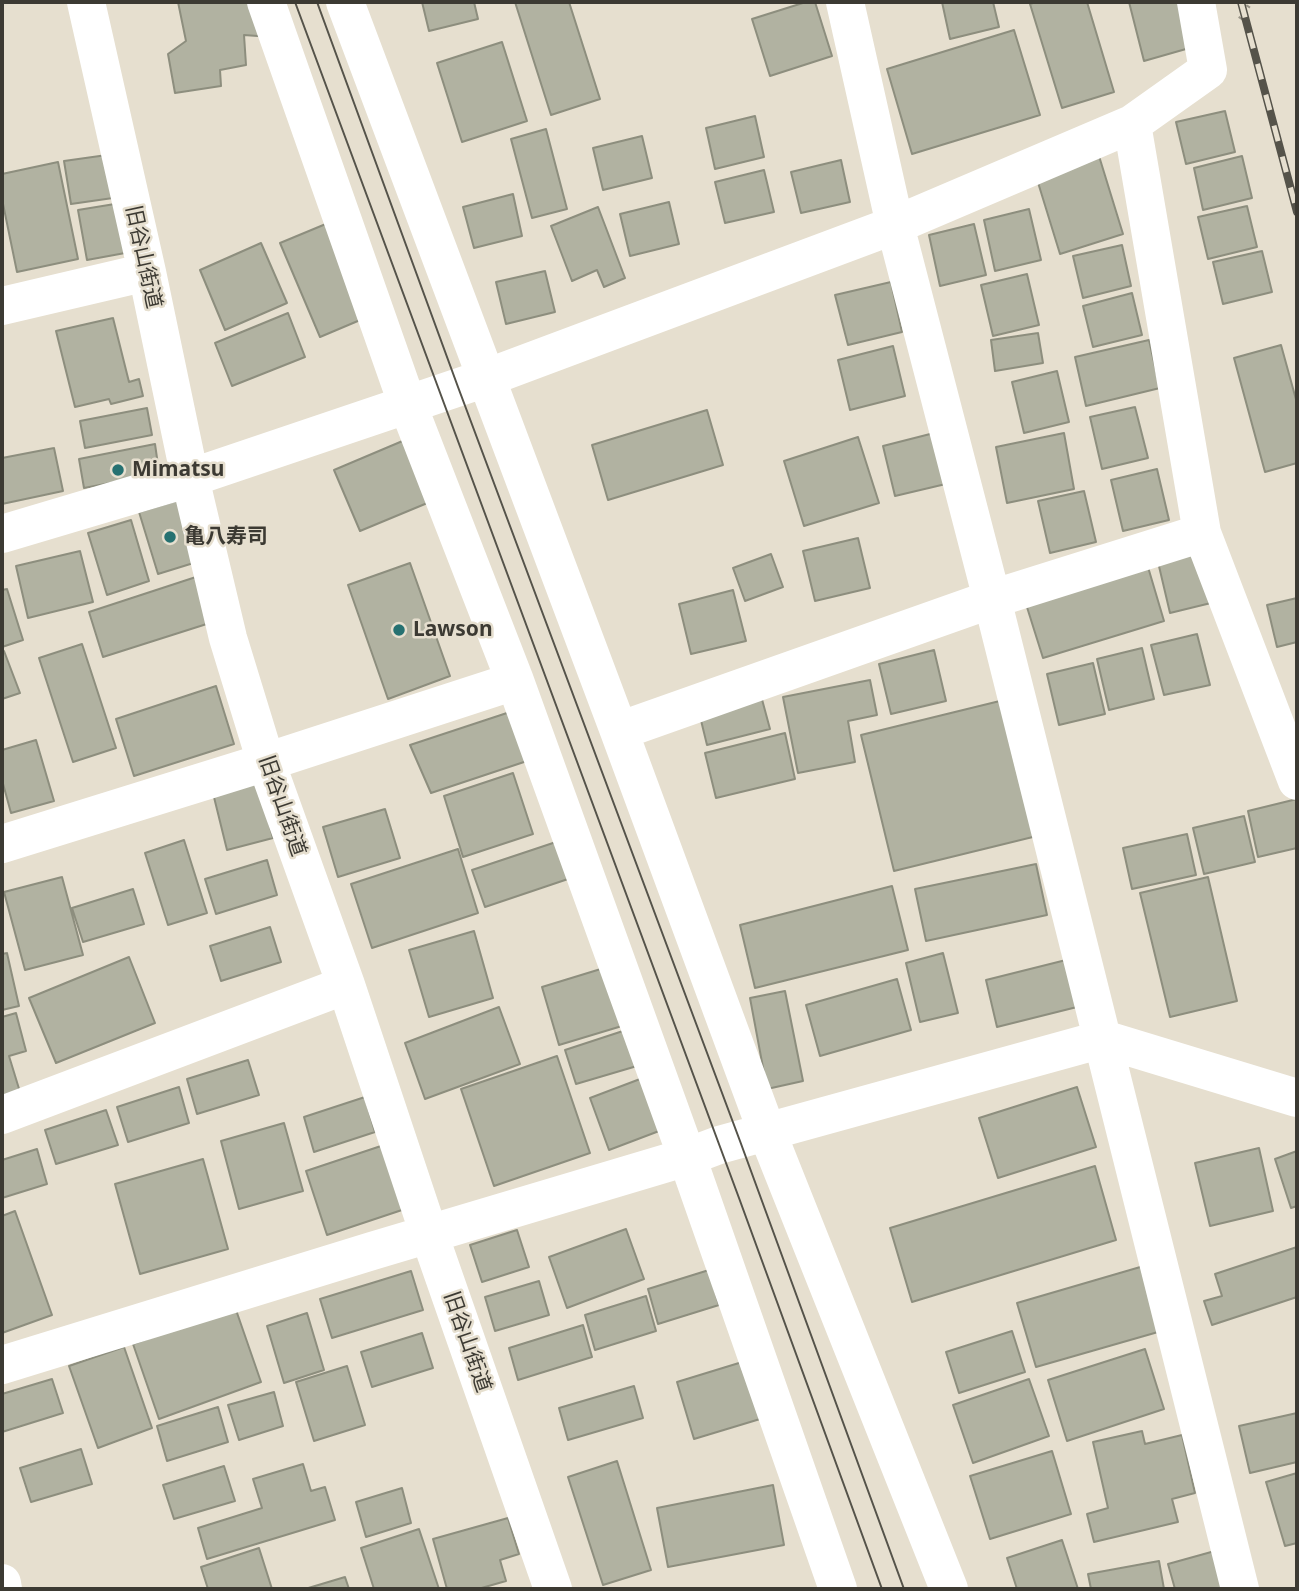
<!DOCTYPE html>
<html>
<head>
<meta charset="utf-8">
<style>
	body { margin:0 }
	#map { position:relative; width:1299px; height:1591px; overflow:hidden; background:#e6dfcf; font-family:"Noto Sans",sans-serif }
	canvas { display:block }
	.frame { position:absolute; inset:0; border:4px solid #3c3a33; pointer-events:none }
</style>
</head>
<body>
<div id="map">
<canvas width="1299" height="1591"></canvas>
<div class="frame"></div>
</div>
<script>
const ctx = document.querySelector('canvas').getContext('2d');
ctx.lineJoin = 'round';
function fill(path, color) {
  ctx.fillStyle = color;
  ctx.fill(path, 'evenodd');
}
function shape(rows) {
  const path = new Path2D();
  for (const r of rows) {
    path.moveTo(r[0], r[1]);
    for (let i = 2; i < r.length; i += 2) path.lineTo(r[i], r[i + 1]);
  }
  return path;
}
function stroke(path, color, width, dash) {
  ctx.strokeStyle = color;
  ctx.lineWidth = width;
  ctx.lineCap = dash ? 'butt' : 'round';
  ctx.setLineDash(dash || []);
  ctx.stroke(path);
}
function drawText(font, color, halo, rows, align = 'center') {
  ctx.font = font + ' "Noto Sans","Noto Sans JP",sans-serif';
  ctx.lineWidth = 5;
  ctx.setLineDash([]);
  ctx.textBaseline = 'middle';
  ctx.strokeStyle = halo;
  ctx.fillStyle = color;
  for (const [text, x, y, turn = 0] of rows) {
    ctx.save();
    ctx.translate(x, y);
    ctx.rotate((+turn || 0) * Math.PI / 180);
    ctx.textAlign = isNaN(turn) ? turn : align;
    if (halo) ctx.strokeText(text, 0, 0);
    ctx.fillText(text, 0, 0);
    ctx.restore();
  }
}
const building = shape([
	[178,2,256,2,271,37,244,35,246,65,220,70,221,86,175,93,168,54,186,41,178,2],
	[422,2,474,2,478,19,429,31,422,2],
	[515,2,569,2,600,99,551,115,515,2],
	[806,2,815,2,832,56,770,76,752,19,806,2],
	[942,2,993,2,999,27,950,39,942,2],
	[1036,2,1087,2,1114,92,1062,108,1030,4,1036,2],
	[1129,2,1181,2,1193,47,1144,61,1129,2],
	[1014,30,1040,115,912,154,887,69,1014,30],
	[502,42,527,121,462,142,437,63,502,42],
	[1225,111,1235,152,1186,164,1176,122,1225,111],
	[755,116,764,157,715,169,706,128,755,116],
	[546,129,567,209,532,218,511,139,546,129],
	[642,136,652,178,603,190,593,148,642,136],
	[114,154,120,197,71,204,64,161,114,154],
	[1099,156,1123,234,1060,254,1036,176,1099,156],
	[1242,156,1252,198,1203,210,1194,168,1242,156],
	[841,160,850,202,801,213,791,172,841,160],
	[58,162,78,259,17,272,2,199,2,174,58,162],
	[764,170,774,212,725,223,715,182,764,170],
	[513,194,522,236,474,248,463,207,513,194],
	[127,202,136,251,87,260,78,210,127,202],
	[669,202,679,244,630,256,620,214,669,202],
	[1247,206,1257,247,1208,259,1198,217,1247,206],
	[598,207,625,278,604,287,597,270,572,281,551,226,598,207],
	[1029,209,1041,260,995,271,984,220,1029,209],
	[333,221,372,315,320,337,280,243,333,221],
	[974,224,986,275,940,286,929,235,974,224],
	[261,243,287,303,225,330,200,270,261,243],
	[1122,245,1131,286,1083,298,1073,256,1122,245],
	[1262,251,1272,292,1223,304,1213,262,1262,251],
	[545,271,555,312,506,324,496,282,545,271],
	[1027,274,1039,325,993,336,981,285,1027,274],
	[891,282,902,332,848,345,835,295,891,282],
	[1132,293,1142,335,1093,347,1083,306,1132,293],
	[288,313,305,357,232,386,215,343,288,313],
	[113,318,129,382,139,379,143,396,111,404,109,399,75,407,56,331,113,318],
	[1038,333,1043,363,995,371,991,340,1038,333],
	[1149,340,1160,388,1086,406,1075,357,1149,340],
	[1281,345,1297,403,1297,463,1265,472,1234,358,1281,345],
	[893,346,905,396,850,410,838,360,893,346],
	[1057,371,1069,422,1024,433,1012,382,1057,371],
	[1135,407,1148,458,1102,469,1090,417,1135,407],
	[147,408,152,435,85,448,80,421,147,408],
	[707,410,723,465,608,500,592,445,707,410],
	[938,432,950,483,895,496,883,446,938,432],
	[1064,433,1074,489,1007,503,996,447,1064,433],
	[412,437,437,499,360,531,334,470,412,437],
	[858,437,879,503,804,526,784,461,858,437],
	[155,444,158,465,153,475,84,488,79,459,155,444],
	[54,448,63,491,2,504,2,458,54,448],
	[1157,469,1169,520,1123,531,1111,480,1157,469],
	[1084,491,1096,542,1050,553,1038,501,1084,491],
	[182,499,200,561,158,574,139,512,182,499],
	[131,520,149,581,107,595,88,533,131,520],
	[858,538,870,588,815,601,803,551,858,538],
	[1203,550,1215,602,1170,613,1158,562,1203,550],
	[80,551,93,602,28,618,16,566,80,551],
	[771,554,783,587,745,601,733,568,771,554],
	[410,563,450,676,388,699,348,585,410,563],
	[1148,567,1164,621,1043,658,1026,604,1148,567],
	[199,576,213,622,103,657,89,612,199,576],
	[7,589,23,640,2,647,2,590,7,589],
	[733,590,746,641,691,654,679,604,733,590],
	[1297,598,1297,642,1277,647,1267,605,1297,598],
	[1197,634,1210,685,1164,695,1151,645,1197,634],
	[82,644,116,748,73,762,39,658,82,644],
	[1142,648,1154,699,1109,710,1097,659,1142,648],
	[934,650,946,701,891,714,879,664,934,650],
	[2,651,4,651,20,693,2,699,2,651],
	[1093,663,1105,714,1059,725,1047,674,1093,663],
	[870,680,877,715,848,721,855,762,798,773,783,697,870,680],
	[216,686,234,744,134,776,116,719,216,686],
	[760,692,770,729,707,745,698,708,760,692],
	[1008,699,1041,835,894,871,861,735,1008,699],
	[513,711,530,760,431,793,410,745,513,711],
	[785,733,795,779,716,798,705,753,785,733],
	[36,740,54,801,11,813,2,780,2,750,36,740],
	[256,773,273,838,227,850,211,785,256,773],
	[513,773,533,834,463,857,444,796,513,773],
	[1297,799,1297,848,1258,857,1248,811,1297,799],
	[385,809,400,858,338,877,323,827,385,809],
	[1244,816,1255,862,1204,874,1193,828,1244,816],
	[1187,834,1196,875,1132,889,1123,848,1187,834],
	[184,840,207,913,168,925,145,853,184,840],
	[559,841,571,878,485,907,472,870,559,841],
	[458,849,478,913,372,948,351,884,458,849],
	[267,860,277,895,216,914,205,879,267,860],
	[1036,864,1047,915,926,941,915,889,1036,864],
	[62,877,83,955,25,970,4,892,62,877],
	[1208,877,1237,1001,1170,1017,1140,893,1208,877],
	[892,886,908,950,755,988,740,925,892,886],
	[133,889,144,924,83,942,72,908,133,889],
	[270,927,281,962,221,981,210,946,270,927],
	[474,931,493,998,429,1017,409,950,474,931],
	[7,953,19,1006,2,1010,2,954,7,953],
	[943,953,958,1013,920,1022,906,963,943,953],
	[129,957,155,1023,56,1063,29,998,129,957],
	[1066,960,1077,1007,997,1027,986,980,1066,960],
	[604,968,622,1026,559,1045,542,987,604,968],
	[897,979,911,1030,820,1056,806,1005,897,979],
	[785,991,803,1081,767,1089,750,998,785,991],
	[499,1007,520,1064,425,1099,405,1043,499,1007],
	[16,1013,26,1051,9,1056,20,1092,2,1097,2,1017,16,1013],
	[626,1030,637,1066,576,1084,565,1050,626,1030],
	[557,1056,590,1153,494,1186,461,1089,557,1056],
	[248,1060,259,1095,197,1114,187,1079,248,1060],
	[648,1076,667,1128,609,1150,590,1098,648,1076],
	[179,1087,189,1123,128,1142,117,1107,179,1087],
	[1077,1087,1096,1147,998,1178,979,1118,1077,1087],
	[365,1097,375,1132,314,1152,304,1117,365,1097],
	[106,1110,118,1145,56,1164,45,1130,106,1110],
	[284,1123,303,1191,239,1209,221,1141,284,1123],
	[387,1144,408,1208,327,1235,306,1171,387,1144],
	[1259,1148,1273,1211,1210,1226,1195,1163,1259,1148],
	[37,1149,47,1184,2,1198,2,1160,37,1149],
	[1297,1151,1297,1206,1291,1208,1275,1159,1297,1151],
	[203,1159,228,1249,140,1274,115,1184,203,1159],
	[1095,1166,1116,1240,912,1302,890,1228,1095,1166],
	[15,1211,52,1315,2,1333,2,1216,15,1211],
	[626,1229,644,1279,567,1308,549,1257,626,1229],
	[517,1230,529,1267,482,1282,470,1245,517,1230],
	[1297,1247,1297,1297,1212,1325,1204,1301,1222,1296,1215,1274,1297,1247],
	[1154,1263,1172,1328,1036,1367,1017,1303,1154,1263],
	[709,1270,719,1305,658,1324,648,1289,709,1270],
	[411,1271,423,1310,332,1338,320,1299,411,1271],
	[539,1281,549,1315,495,1331,485,1297,539,1281],
	[646,1296,656,1331,595,1350,585,1315,646,1296],
	[235,1307,261,1382,159,1419,133,1344,235,1307],
	[307,1313,324,1370,284,1383,267,1326,307,1313],
	[583,1325,592,1357,518,1380,509,1348,583,1325],
	[1012,1331,1025,1372,959,1393,946,1352,1012,1331],
	[422,1333,433,1368,372,1387,361,1352,422,1333],
	[124,1347,152,1428,98,1448,69,1366,124,1347],
	[1145,1349,1164,1409,1067,1441,1048,1380,1145,1349],
	[752,1359,770,1416,694,1439,677,1382,752,1359],
	[347,1366,365,1425,314,1441,296,1382,347,1366],
	[52,1379,63,1413,2,1432,2,1394,52,1379],
	[1029,1379,1049,1436,973,1463,953,1405,1029,1379],
	[634,1386,643,1418,568,1440,559,1408,634,1386],
	[274,1392,283,1426,239,1440,228,1405,274,1392],
	[218,1407,228,1442,167,1461,157,1426,218,1407],
	[1297,1413,1297,1462,1250,1473,1239,1426,1297,1413],
	[1142,1431,1145,1444,1182,1435,1195,1493,1172,1499,1178,1522,1094,1542,1087,1514,1108,1508,1093,1442,1142,1431],
	[81,1449,92,1484,31,1502,20,1468,81,1449],
	[1052,1451,1071,1514,990,1539,970,1476,1052,1451],
	[617,1461,651,1570,603,1585,568,1477,617,1461],
	[303,1464,311,1491,325,1487,335,1520,207,1559,198,1528,262,1508,253,1479,303,1464],
	[224,1466,235,1501,174,1519,163,1485,224,1466],
	[1297,1473,1297,1543,1285,1546,1266,1482,1297,1473],
	[773,1485,784,1545,668,1567,657,1508,773,1485],
	[402,1488,411,1523,366,1537,356,1502,402,1488],
	[508,1518,519,1554,500,1560,506,1581,478,1589,447,1589,433,1539,508,1518],
	[419,1529,439,1589,374,1589,361,1548,419,1529],
	[1062,1540,1078,1589,1017,1589,1007,1558,1062,1540],
	[259,1548,272,1589,208,1589,201,1567,259,1548],
	[1222,1549,1233,1589,1175,1589,1168,1564,1222,1549],
	[1159,1561,1164,1589,1091,1589,1088,1574,1159,1561],
	[345,1577,349,1589,305,1589,345,1577]
]);
const path = shape([
	[1240,19,1251,2]
]);
const street = shape([
	[86,2,147,272,190,478,228,638,266,762,346,985,429,1234,553,1589],
	[266,2,407,403,515,681,687,1157,838,1589],
	[345,2,619,731,767,1132,949,1589],
	[845,2,895,225,992,599,1240,1589],
	[1132,124,1202,533,1297,781],
	[2,306,147,272],
	[2,534,190,478,486,378,895,225,1132,124,1208,70,1196,2],
	[619,731,992,599,1202,533],
	[2,844,266,762,515,681],
	[2,1115,346,985],
	[2,1365,372,1251,687,1157,719,1145,1103,1039,1297,1098],
	[2,1583,3,1589]
]);
const tram = shape([
	[295,2,739,1198,882,1589],
	[317,2,458,387,740,1141,904,1589]
]);
const rail = shape([
	[1241,2,1297,212]
]);
const markers = [
	[118,470,7,"#267171"],
	[170,537,7,"#267171"],
	[399,630,7,"#267171"]
];
const streetNames = [
	["旧谷山街道",143,257,78],
	["旧谷山街道",282,806,71],
	["旧谷山街道",467,1342,71]
];
const poiNames = [
	["Mimatsu",132,470],
	["亀八寿司",184,537],
	["Lawson",413,630]
];
fill(building, '#b1b2a1');
stroke(building, '#8d8e7e', 2);
stroke(path, '#999488', 4.5, [2, 5]);
stroke(street, '#fff', 38);
stroke(tram, '#55534a', 2);
stroke(rail, '#55534a', 8);
stroke(rail, '#e6dfcf', 5, [16]);
for (const [x, y, r, color] of markers) {
  const dot = new Path2D();
  dot.arc(x, y, r, 0, 2 * Math.PI);
  ctx.fillStyle = color;
  ctx.fill(dot);
  stroke(dot, '#e6dfcf', 2.5);
}
drawText('21px', '#3c3a33', '#e6dfcf', streetNames);
drawText('bold 21px', '#3c3a33', '#e6dfcf', poiNames, 'left');
</script>
</body>
</html>
